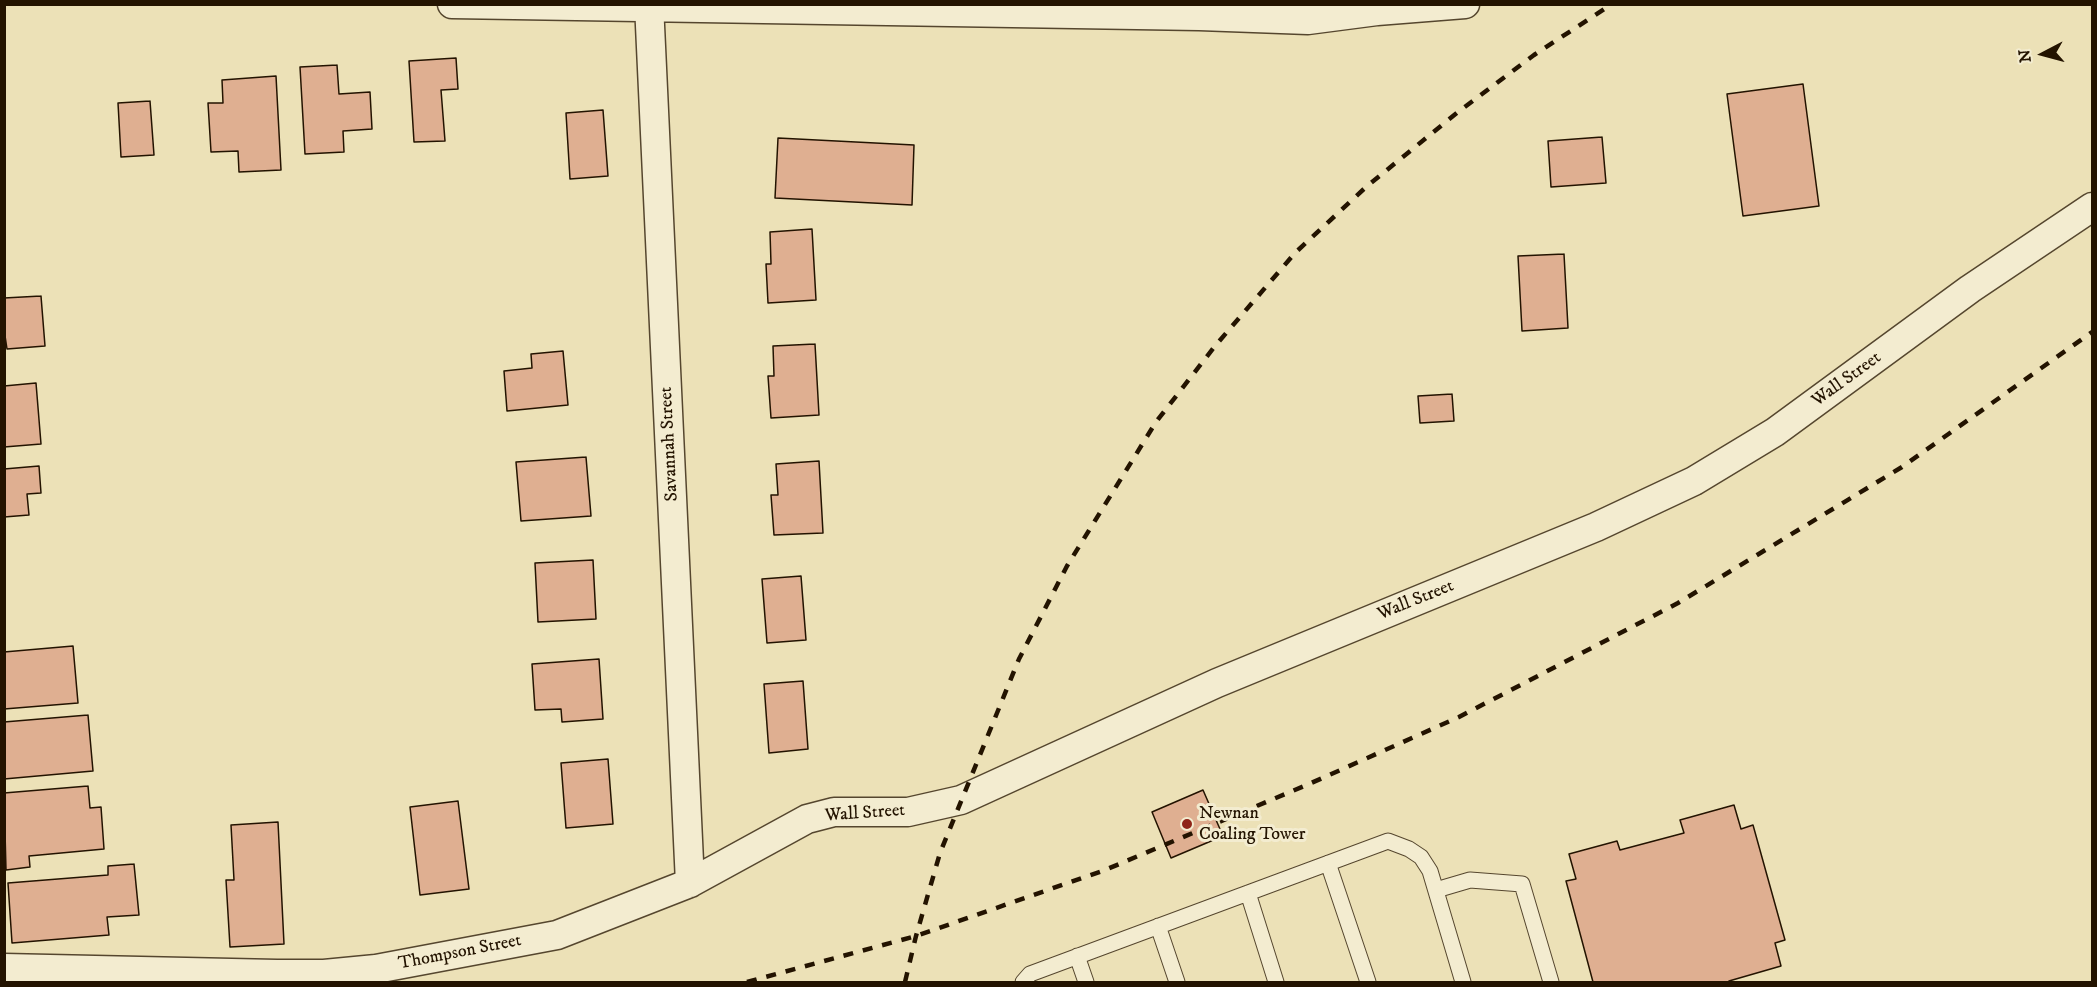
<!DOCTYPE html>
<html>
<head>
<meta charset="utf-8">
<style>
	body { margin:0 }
	#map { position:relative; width:2097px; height:987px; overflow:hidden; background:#ece1b7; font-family:"IM FELL DW Pica",serif }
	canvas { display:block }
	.frame { position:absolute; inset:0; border:6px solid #231300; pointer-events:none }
	.north { position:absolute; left:2013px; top:24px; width:60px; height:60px; -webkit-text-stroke:4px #f3ecd0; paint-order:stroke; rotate:264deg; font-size:16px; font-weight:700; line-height:24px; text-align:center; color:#231300 }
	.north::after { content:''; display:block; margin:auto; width:21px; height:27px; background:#231300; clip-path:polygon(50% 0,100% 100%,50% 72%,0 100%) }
</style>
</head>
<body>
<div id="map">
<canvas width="2097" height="987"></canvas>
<div class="frame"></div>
<div class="north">N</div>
</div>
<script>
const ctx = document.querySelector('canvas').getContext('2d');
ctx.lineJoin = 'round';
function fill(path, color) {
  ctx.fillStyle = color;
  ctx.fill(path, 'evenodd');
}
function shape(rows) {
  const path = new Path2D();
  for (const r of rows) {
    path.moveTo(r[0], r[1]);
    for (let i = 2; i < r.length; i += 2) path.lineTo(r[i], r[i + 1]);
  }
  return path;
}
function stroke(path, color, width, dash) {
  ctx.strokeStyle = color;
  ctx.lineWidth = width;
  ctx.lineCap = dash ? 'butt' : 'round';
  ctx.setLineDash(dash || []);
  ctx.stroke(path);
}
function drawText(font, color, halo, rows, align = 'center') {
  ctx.font = font + ' "IM FELL DW Pica",serif';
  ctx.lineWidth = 6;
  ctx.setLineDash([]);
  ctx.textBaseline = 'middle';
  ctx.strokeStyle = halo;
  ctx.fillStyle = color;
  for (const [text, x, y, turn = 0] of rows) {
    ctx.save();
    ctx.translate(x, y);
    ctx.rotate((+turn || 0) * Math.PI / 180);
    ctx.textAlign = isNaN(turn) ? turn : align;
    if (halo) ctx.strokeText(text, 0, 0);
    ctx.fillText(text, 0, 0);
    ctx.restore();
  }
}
const building = shape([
	[456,58,458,89,441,90,445,141,414,142,409,61,456,58],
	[337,65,339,94,370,92,372,129,343,131,344,152,305,154,300,67,337,65],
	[276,76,281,170,239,172,238,151,211,152,208,103,223,103,222,80,276,76],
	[1803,84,1819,206,1743,216,1727,94,1803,84],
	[150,101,154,155,121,157,118,103,150,101],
	[603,110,608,176,570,179,566,113,603,110],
	[1602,137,1606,183,1551,187,1548,141,1602,137],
	[778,138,914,145,912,205,775,198,778,138],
	[812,229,816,300,768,303,766,264,771,264,770,232,812,229],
	[1564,254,1568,328,1522,331,1518,256,1564,254],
	[41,296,45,346,7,349,4,329,4,298,41,296],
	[815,344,819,415,771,418,768,376,774,376,773,346,815,344],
	[563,351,568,405,507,411,504,371,532,368,531,354,563,351],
	[36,383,41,444,4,447,4,386,36,383],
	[1452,394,1454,421,1420,423,1418,396,1452,394],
	[586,457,591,516,521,521,516,462,586,457],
	[819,461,823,533,774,535,771,495,778,495,776,464,819,461],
	[39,466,41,493,27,494,29,515,4,517,4,469,39,466],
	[593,560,596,619,538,622,535,563,593,560],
	[801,576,806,640,767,643,762,579,801,576],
	[73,646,78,703,4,709,4,652,73,646],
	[599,659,603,719,562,722,561,709,535,710,532,664,599,659],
	[803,681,808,749,769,753,764,684,803,681],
	[88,715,93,771,4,779,4,722,88,715],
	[608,759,613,824,566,828,561,763,608,759],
	[88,786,90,808,101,807,104,849,29,856,30,867,6,870,4,793,88,786],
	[1203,790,1223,836,1171,858,1152,812,1203,790],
	[458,801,469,889,420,895,410,807,458,801],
	[1734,805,1741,829,1753,825,1785,940,1775,943,1781,966,1729,981,1730,982,1593,982,1566,881,1576,879,1569,854,1617,841,1620,850,1684,833,1680,820,1734,805],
	[278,822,284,944,230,947,226,880,234,880,231,825,278,822],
	[134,864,139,915,107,917,109,935,12,943,8,883,108,875,108,866,134,864]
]);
const lane = shape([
	[1328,863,1368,982],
	[1436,890,1470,880,1522,884,1551,982],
	[1248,893,1276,982],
	[1158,926,1177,982],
	[1077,956,1086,982],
	[1023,982,1030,974,1388,841,1409,849,1421,857,1430,871,1463,982]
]);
const street = shape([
	[452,4,1199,16,1308,20,1377,11,1465,4],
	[649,4,690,883],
	[4,968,277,974,324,974,376,969,557,935,690,883,807,819,834,812,908,812,961,800,1217,683,1596,527,1694,481,1775,432,1970,289,2092,207]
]);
const rail = shape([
	[747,982,916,936,1105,870,1309,784,1459,717,1678,603,1902,467,2092,332],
	[905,982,916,936,940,853,1019,659,1067,566,1156,422,1215,346,1295,253,1366,187,1458,112,1534,55,1612,4]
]);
const markers = [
	[1187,824,6,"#8f2418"]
];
const streetNames = [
	["Wall Street",1847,380,-36],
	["Savannah Street",670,444,-93],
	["Wall Street",1416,601,-22],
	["Wall Street",865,814,-4],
	["Thompson Street",460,953,-11]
];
const poiNames = [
	["Newnan",1199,814],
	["Coaling Tower",1199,835]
];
fill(building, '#dfaf91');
stroke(building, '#231300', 1.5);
stroke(lane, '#55462e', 17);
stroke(street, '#55462e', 31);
stroke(lane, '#f3ecd0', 15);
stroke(street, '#f3ecd0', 28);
stroke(rail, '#231300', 4.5, [10, 10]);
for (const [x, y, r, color] of markers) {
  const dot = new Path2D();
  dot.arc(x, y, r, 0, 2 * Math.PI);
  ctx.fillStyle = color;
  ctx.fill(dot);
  stroke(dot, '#f3ecd0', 2);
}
drawText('18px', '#231300', '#f3ecd0', streetNames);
drawText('18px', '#231300', '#f3ecd0', poiNames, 'left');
</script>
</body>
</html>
